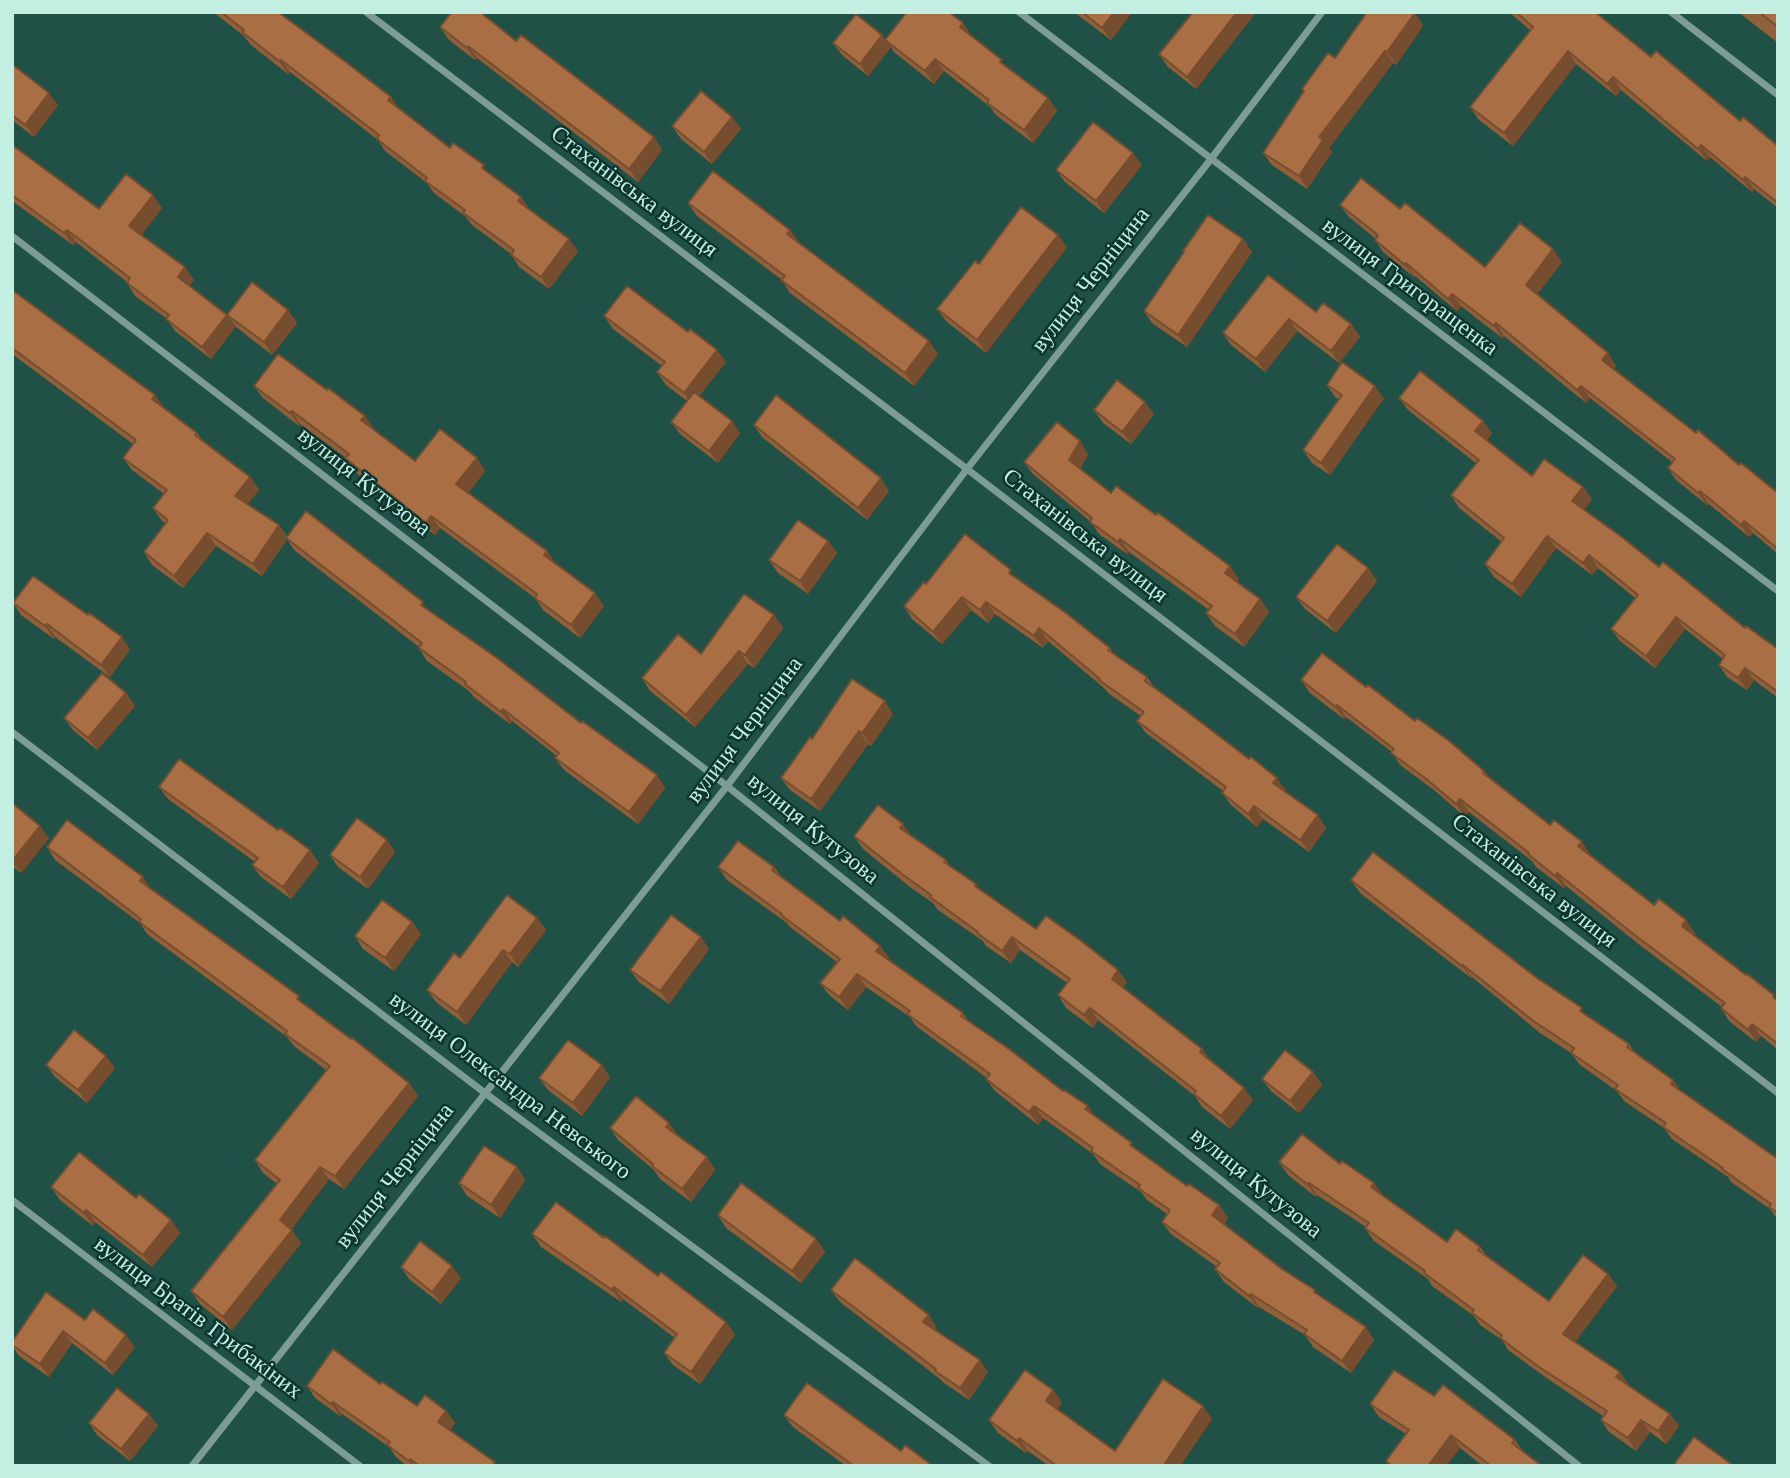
<!DOCTYPE html>
<html>
<head>
<meta charset="utf-8">
<style>
	body { margin:0 }
	#map { position:relative; width:1790px; height:1478px; overflow:hidden; background:#1f5146; font-family:"Libre Baskerville",serif }
	canvas { display:block }
	.frame { position:absolute; inset:0; border:14px solid #c3eee2; pointer-events:none }
</style>
</head>
<body>
<div id="map">
<canvas width="1790" height="1478"></canvas>
<div class="frame"></div>
</div>
<script>
const ctx = document.querySelector('canvas').getContext('2d');
ctx.lineJoin = 'round';
function shape(rows) {
  const path = new Path2D();
  for (const r of rows) {
    path.moveTo(r[0], r[1]);
    for (let i = 2; i < r.length; i += 2) path.lineTo(r[i], r[i + 1]);
  }
  return path;
}
function stroke(path, color, width, dash) {
  ctx.strokeStyle = color;
  ctx.lineWidth = width;
  ctx.lineCap = dash ? 'butt' : 'round';
  ctx.setLineDash(dash || []);
  ctx.stroke(path);
}
function fill(path, color) {
  ctx.fillStyle = color;
  ctx.fill(path, 'evenodd');
}
function drawText(font, color, halo, rows, align = 'center') {
  ctx.font = font + ' "Libre Baskerville",serif';
  ctx.lineWidth = 5;
  ctx.setLineDash([]);
  ctx.textBaseline = 'middle';
  ctx.strokeStyle = halo;
  ctx.fillStyle = color;
  for (const [text, x, y, turn = 0] of rows) {
    ctx.save();
    ctx.translate(x, y);
    ctx.rotate((+turn || 0) * Math.PI / 180);
    ctx.textAlign = isNaN(turn) ? turn : align;
    if (halo) ctx.strokeText(text, 0, 0);
    ctx.fillText(text, 0, 0);
    ctx.restore();
  }
}
const street = shape([
	[366,12,967,469,1778,1093],
	[1019,12,1778,591],
	[1671,12,1778,95],
	[12,236,727,786,1579,1466],
	[12,732,485,1093,989,1466],
	[12,1200,360,1466],
	[192,1466,727,786,967,469,1211,159,1322,12]
]);
const wall = shape([
	[213,12,278,12,450,148,490,174,521,197,530,210,578,251,549,289,519,267,511,254,472,225,466,217,434,193,427,183,385,151,378,140,290,72,288,74,251,45,244,36],
	[1074,12,1132,12,1111,40],
	[1193,12,1256,12,1196,89,1168,67,1159,54],
	[1509,12,1595,12,1651,57,1740,121,1778,146,1778,208,1754,189,1752,192,1710,157,1707,161,1621,90,1616,96,1576,64,1513,146,1479,120,1470,107,1530,30],
	[1738,12,1778,12,1778,43],
	[1415,13,1423,26,1396,65,1393,63,1329,148,1332,152,1307,189,1272,165,1263,153,1304,92,1302,89,1335,58],
	[963,23,971,36,1008,68,1048,98,1057,111,1033,143,996,115,990,107,944,71,934,84,894,52,891,47,868,76,842,55,833,43,882,35,885,40],
	[440,27,516,41,654,137,662,150,638,182,477,58,475,60,449,40],
	[12,66,58,105,34,137,12,120],
	[672,126,741,129,712,164,681,139],
	[12,145,99,209,162,208,141,235,194,280,189,286,235,327,211,359,175,331,166,318,135,296,127,283,127,282,76,242,73,245,12,201],
	[1142,165,1104,213,1065,182,1056,170],
	[688,203,790,230,799,243,938,354,914,386,790,293,782,280,697,216],
	[1340,205,1400,209,1485,267,1562,262,1537,294,1616,366,1614,369,1696,433,1778,493,1778,554,1753,533,1749,537,1709,504,1707,505,1676,480,1668,468,1672,462,1590,398,1586,403,1504,336,1502,338,1461,306,1457,311,1415,276,1414,277,1383,252,1375,240,1376,239,1349,217],
	[1243,239,1252,252,1187,347,1152,323,1144,311,1184,253],
	[1067,247,986,353,946,321,937,309,979,264],
	[12,290,164,408,197,433,202,440,250,477,259,490,247,504,279,525,287,536,428,609,581,723,657,775,665,788,638,824,564,770,555,758,557,756,512,721,510,724,474,697,469,691,427,661,419,648,419,647,294,550,287,539,262,576,216,546,183,588,152,565,144,552,165,523,162,521,153,508,164,494,132,470,123,458,133,444,12,354],
	[288,310,297,323,272,355,236,327,227,315],
	[1316,312,1351,324,1360,337,1339,363,1297,331,1265,372,1231,345,1223,333],
	[604,316,726,362,699,396,740,433,718,463,680,434,671,422,687,401,666,385,657,372,662,366,613,329],
	[1327,385,1384,398,1330,475,1312,463,1303,450,1339,399,1335,397],
	[254,386,374,428,373,429,415,461,477,458,485,471,468,493,547,551,555,563,604,606,580,638,543,610,535,598,440,528,435,535,354,471,345,458,346,458,300,424,299,426,263,398],
	[1399,398,1492,433,1487,440,1532,476,1583,487,1592,499,1584,510,1659,567,1745,628,1778,649,1778,698,1754,680,1747,690,1727,677,1719,665,1723,659,1685,629,1655,668,1620,641,1611,629,1635,598,1598,568,1592,575,1556,548,1521,597,1494,577,1485,564,1502,542,1459,508,1451,495,1477,464,1408,410],
	[1094,410,1154,414,1131,444,1103,423],
	[754,425,889,491,867,520,762,437],
	[1088,454,1080,469,1111,493,1239,579,1237,582,1260,599,1269,612,1244,647,1215,626,1206,613,1209,610,1129,552,1127,554,1099,534,1091,522,1033,474,1024,462],
	[828,541,837,553,808,594,778,573,769,560],
	[1368,568,1377,581,1336,633,1305,609,1296,597],
	[1017,578,1110,648,1114,655,1147,677,1154,687,1286,790,1285,792,1326,828,1309,852,1263,819,1257,827,1231,805,1222,793,1223,791,1146,733,1137,721,1141,716,1108,693,1104,688,1048,641,1043,648,995,614,988,623,971,610,942,644,912,619,904,606,926,584],
	[13,603,130,649,110,677,55,637,54,639,21,615],
	[774,615,783,628,754,668,748,664,695,727,650,691,642,678,701,654],
	[1301,680,1366,687,1484,771,1489,777,1550,825,1590,854,1590,855,1654,905,1695,933,1693,935,1778,1000,1778,1050,1761,1036,1756,1042,1729,1021,1721,1008,1722,1007,1641,946,1566,886,1564,888,1536,867,1532,861,1469,812,1465,817,1434,790,1400,765,1392,752,1346,717,1344,719,1310,693],
	[126,693,135,706,97,750,73,730,64,718],
	[893,714,871,746,868,744,820,811,790,790,781,778,812,739],
	[159,787,278,830,319,863,291,899,261,877,252,865,255,862,168,799],
	[12,803,49,838,21,873,12,866],
	[910,834,946,860,950,866,980,890,1036,929,1118,970,1127,982,1123,987,1202,1049,1211,1061,1253,1100,1230,1129,1202,1107,1195,1096,1098,1020,1093,1028,1066,1008,1058,995,1067,983,1020,950,1011,963,986,946,983,941,938,910,933,903,910,887,863,849,854,836],
	[387,840,395,852,368,889,338,867,330,855],
	[47,847,151,888,409,1083,418,1096,344,1189,329,1179,291,1229,301,1243,232,1330,200,1304,191,1291,277,1184,263,1173,255,1160,326,1070,294,1046,287,1037,147,934,140,923,55,860],
	[718,867,774,867,781,876,840,921,880,946,889,958,888,959,963,1013,968,1021,1095,1116,1136,1149,1187,1186,1219,1205,1228,1218,1224,1224,1282,1269,1318,1295,1374,1340,1351,1373,1313,1347,1305,1335,1259,1307,1258,1308,1224,1282,1215,1269,1217,1267,1171,1234,1162,1222,1167,1214,1147,1200,1141,1192,1100,1164,1093,1154,1043,1118,1038,1125,995,1091,986,1079,987,1078,916,1026,910,1017,866,987,848,1010,829,995,820,983,837,962,790,927,787,923,727,880],
	[1351,880,1537,978,1588,1016,1629,1044,1635,1053,1673,1080,1681,1091,1778,1159,1778,1220,1770,1209,1731,1182,1728,1177,1672,1139,1664,1128,1624,1101,1617,1091,1580,1065,1571,1053,1540,1033,1472,977,1471,978,1360,893],
	[537,918,546,930,518,967,512,962,466,1025,436,1002,427,990,460,958],
	[412,922,421,934,394,971,363,949,355,936],
	[709,949,669,1004,639,982,630,970],
	[46,1065,115,1068,87,1103,55,1077],
	[1313,1072,1322,1085,1299,1113,1271,1091,1262,1079],
	[610,1077,582,1116,548,1090,539,1078],
	[610,1128,677,1136,707,1157,715,1170,691,1202,660,1179,654,1170,618,1140],
	[1279,1162,1340,1164,1374,1183,1382,1196,1447,1242,1480,1247,1486,1255,1549,1301,1608,1274,1617,1286,1575,1342,1620,1372,1628,1385,1670,1414,1679,1426,1666,1444,1650,1432,1636,1451,1609,1432,1601,1420,1603,1416,1548,1379,1508,1350,1502,1340,1480,1325,1474,1316,1432,1286,1428,1279,1374,1241,1365,1228,1366,1227,1317,1195,1316,1197,1288,1175],
	[517,1167,525,1180,500,1218,467,1196,459,1183],
	[51,1187,136,1198,171,1220,180,1233,152,1267,95,1222,93,1226,60,1200],
	[718,1215,816,1239,825,1252,801,1283,726,1228],
	[532,1234,735,1334,700,1384,673,1365,664,1353,675,1338,623,1299,621,1302,541,1247],
	[401,1267,461,1278,441,1304,409,1279],
	[831,1290,937,1328,935,1330,988,1372,969,1400,944,1383,940,1379,840,1302],
	[85,1320,135,1347,113,1375,72,1343,49,1377,19,1356,12,1346,12,1342],
	[380,1384,417,1406,446,1411,455,1423,450,1430,498,1466,407,1466,396,1457,389,1447,342,1414,340,1416,315,1398,307,1386],
	[1053,1390,1062,1403,1057,1409,1115,1451,1212,1419,1180,1466,1049,1466,1028,1451,1026,1453,998,1433,989,1420],
	[1434,1396,1515,1440,1522,1450,1542,1466,1483,1466,1460,1448,1446,1466,1389,1466,1386,1461,1406,1434,1379,1417,1370,1404],
	[149,1414,158,1426,130,1461,97,1435,89,1423],
	[784,1415,901,1451,933,1466,846,1466,793,1427]
]);
const shadedWall = shape([
	[1114,12,1132,12,1111,40,1102,28],
	[1237,12,1256,12,1196,89,1187,77],
	[1415,13,1423,26,1396,65,1387,52],
	[963,23,971,36,960,27],
	[882,35,891,47,868,76,860,64],
	[468,46,477,58,475,60,467,48],
	[1385,51,1393,63,1329,148,1332,152,1307,189,1299,176,1319,137],
	[1568,51,1576,64,1513,146,1504,133],
	[935,59,944,71,934,84,925,71],
	[281,60,290,72,288,74,279,61],
	[1613,77,1621,90,1616,96,1607,84],
	[49,93,58,105,34,137,25,125],
	[391,97,400,110,388,100],
	[1048,98,1057,111,1033,143,1024,130],
	[732,117,741,129,712,164,704,152],
	[654,137,662,150,638,182,629,169],
	[1701,145,1710,157,1707,161,1698,149],
	[1133,153,1142,165,1104,213,1096,201],
	[1745,177,1754,189,1752,192,1743,180],
	[153,195,162,208,138,239,129,226],
	[521,197,530,209,527,214,518,201],
	[67,230,76,242,73,245,64,233],
	[790,230,799,242,796,246,787,234],
	[1058,235,1067,247,986,353,977,340],
	[569,239,578,251,549,289,541,277],
	[1243,239,1252,252,1187,347,1178,335],
	[1553,249,1562,262,1534,297,1526,285],
	[1406,263,1415,276,1414,277,1405,265],
	[185,267,194,280,186,290,178,277],
	[1452,294,1461,306,1457,311,1448,299],
	[288,310,297,323,272,355,264,342],
	[227,315,235,327,211,359,202,347],
	[1289,319,1297,331,1265,372,1256,359],
	[1496,323,1504,336,1502,338,1494,326],
	[1351,324,1360,337,1339,363,1331,351],
	[929,341,938,354,914,386,905,373],
	[717,350,726,362,692,405,684,393],
	[1608,353,1616,366,1611,372,1602,360],
	[1375,386,1384,398,1330,475,1321,463],
	[1581,386,1590,398,1586,403,1577,390],
	[155,395,164,407,161,412,152,399],
	[1145,402,1154,414,1131,444,1122,432],
	[292,411,300,424,299,426,290,413],
	[365,416,374,428,370,433,361,420],
	[732,421,740,433,718,463,709,451],
	[1483,421,1492,433,1484,443,1475,431],
	[1080,441,1088,454,1078,472,1069,460],
	[477,458,485,471,465,497,456,484],
	[250,477,259,490,244,509,235,496],
	[881,478,889,491,867,520,858,508],
	[1583,487,1592,499,1581,514,1572,501],
	[1700,491,1709,504,1707,505,1698,493],
	[431,516,440,528,435,535,426,523],
	[1744,521,1753,533,1749,537,1741,525],
	[279,525,288,538,262,576,253,564],
	[207,533,216,546,183,588,174,576],
	[1547,536,1556,548,1521,597,1512,584],
	[1120,539,1129,552,1127,554,1118,542],
	[828,541,837,553,808,594,800,581],
	[547,551,555,563,544,555],
	[1589,555,1598,568,1592,575,1583,563],
	[1230,566,1239,579,1234,586,1225,573],
	[1368,568,1377,581,1336,633,1327,621],
	[595,593,604,606,580,638,571,625],
	[962,597,971,610,942,644,933,632],
	[1260,599,1269,612,1244,647,1235,634],
	[986,602,995,614,988,623,980,610],
	[774,615,783,628,754,668,745,655],
	[1676,617,1685,629,1655,668,1646,656],
	[47,624,55,637,54,639,45,626],
	[1039,628,1048,641,1043,648,1034,636],
	[122,637,130,649,110,677,101,665],
	[739,651,748,664,695,727,686,715],
	[1745,668,1754,680,1747,690,1738,678],
	[126,693,135,706,97,750,88,738],
	[885,701,893,714,871,746,862,733],
	[1337,705,1346,717,1344,719,1336,707],
	[503,709,512,721,510,724,501,712],
	[859,731,868,744,820,811,811,799],
	[657,775,665,788,638,824,629,812],
	[1277,778,1286,790,1282,796,1273,783],
	[1460,799,1469,812,1465,817,1456,804],
	[1254,806,1263,819,1257,827,1248,814],
	[1318,815,1326,828,1309,852,1300,840],
	[903,824,912,837,900,828],
	[40,826,49,838,21,873,12,861],
	[387,840,395,852,368,889,360,877],
	[1582,842,1590,854,1587,859,1578,846],
	[310,850,319,863,291,899,283,887],
	[1557,873,1566,886,1564,888,1555,876],
	[143,877,151,889,140,881],
	[537,918,546,930,518,967,510,954],
	[1686,920,1695,933,1691,938,1682,926],
	[412,922,421,934,394,971,385,958],
	[701,937,709,949,669,1004,660,991],
	[1012,937,1020,950,1011,963,1002,951],
	[880,946,889,958,885,963,876,951],
	[503,950,512,962,466,1025,457,1012],
	[1463,965,1472,977,1471,978,1462,966],
	[1118,970,1127,982,1120,991,1112,979],
	[857,974,866,987,848,1010,839,997],
	[1090,1008,1098,1020,1093,1028,1084,1015],
	[1752,1024,1761,1036,1756,1042,1748,1030],
	[1202,1049,1211,1061,1200,1052],
	[106,1056,115,1068,87,1103,78,1090],
	[602,1065,610,1077,582,1116,573,1103],
	[1313,1072,1322,1085,1299,1113,1290,1101],
	[1673,1080,1682,1092,1671,1084],
	[409,1083,418,1096,344,1189,335,1176],
	[1244,1088,1253,1100,1230,1129,1221,1116],
	[1034,1106,1043,1118,1038,1125,1029,1112],
	[1088,1106,1096,1118,1085,1109],
	[669,1123,678,1135,666,1127],
	[707,1157,715,1170,691,1202,682,1189],
	[320,1167,329,1179,289,1233,280,1220],
	[517,1167,525,1180,500,1218,491,1205],
	[1309,1183,1317,1195,1316,1197,1307,1184],
	[1374,1183,1383,1195,1379,1200,1371,1187],
	[1219,1205,1228,1218,1221,1227,1212,1215],
	[86,1210,95,1222,93,1226,84,1213],
	[171,1220,180,1233,152,1267,143,1255],
	[292,1230,301,1243,232,1330,223,1317],
	[816,1239,825,1252,801,1283,792,1271],
	[452,1266,461,1278,441,1304,432,1292],
	[1608,1274,1617,1286,1572,1346,1563,1334],
	[614,1287,623,1299,621,1302,612,1290],
	[1251,1294,1259,1307,1258,1308,1249,1296],
	[929,1315,937,1328,932,1335,923,1322],
	[726,1322,735,1334,700,1384,691,1372],
	[1366,1327,1374,1340,1351,1373,1342,1361],
	[63,1331,72,1343,49,1377,40,1364],
	[126,1335,135,1347,113,1375,105,1363],
	[980,1360,988,1372,969,1400,960,1388],
	[1620,1372,1628,1384,1625,1389,1616,1377],
	[1053,1390,1062,1403,1054,1413,1046,1401],
	[333,1402,342,1414,340,1416,331,1404],
	[1203,1406,1212,1419,1180,1466,1164,1466],
	[446,1411,455,1423,446,1435,438,1422],
	[149,1414,158,1426,130,1461,121,1449],
	[1670,1414,1679,1426,1666,1444,1658,1431],
	[1641,1420,1650,1432,1636,1451,1628,1438],
	[1451,1435,1460,1448,1446,1466,1428,1466],
	[1019,1438,1028,1451,1026,1453,1017,1441],
	[410,1459,415,1466,412,1466,409,1461]
]);
const building = shape([
	[221,12,278,12,347,63,391,97,388,100,450,148,453,143,484,165,482,168,521,197,518,201,569,239,541,277,511,255,514,250,463,213,465,210,425,181,427,178,377,139,379,135,281,60,279,61,242,32,244,30,221,12],
	[452,12,480,12,516,41,521,35,654,137,629,169,468,46,467,48,440,27,452,12],
	[907,12,949,12,963,23,960,27,1002,60,1000,62,1048,98,1024,130,987,103,989,100,935,59,925,71,885,40,907,12],
	[1082,12,1114,12,1102,28,1082,12],
	[1193,12,1237,12,1187,77,1159,54,1193,12],
	[1367,12,1413,12,1415,13,1387,52,1385,51,1319,137,1323,140,1299,176,1263,153,1304,91,1302,89,1328,53,1335,58,1367,12],
	[1516,12,1595,12,1651,57,1656,51,1740,121,1743,117,1778,146,1778,203,1745,177,1743,180,1701,145,1698,149,1613,77,1607,84,1568,51,1504,133,1470,107,1533,27,1516,12],
	[1759,12,1778,12,1778,27,1759,12],
	[856,14,882,35,860,64,833,43,856,14],
	[13,65,49,93,25,125,12,115,12,66,13,65],
	[701,91,732,117,704,152,672,126,701,91],
	[1093,122,1133,153,1096,201,1056,170,1093,122],
	[12,145,99,209,126,174,153,195,129,226,185,267,178,277,227,315,202,347,166,319,169,315,127,283,130,278,67,230,64,233,12,195,12,145],
	[713,171,790,230,787,234,929,341,905,373,781,280,785,276,688,203,713,171],
	[1361,178,1400,209,1405,203,1485,267,1520,223,1553,249,1526,285,1608,353,1602,360,1696,433,1698,430,1739,465,1741,463,1778,493,1778,549,1744,521,1741,525,1700,491,1698,493,1668,468,1675,459,1581,386,1577,390,1496,323,1494,326,1452,294,1448,299,1406,263,1405,265,1375,240,1378,235,1340,205,1361,178],
	[1021,207,1058,235,977,340,937,309,975,261,979,264,1021,207],
	[1208,215,1243,239,1178,335,1144,311,1184,252,1183,251,1208,215],
	[1268,275,1316,312,1323,303,1351,324,1331,351,1289,319,1256,359,1223,333,1268,275],
	[252,282,288,310,264,342,227,315,252,282],
	[627,286,688,332,690,329,717,350,684,393,657,372,665,362,604,316,627,286],
	[12,290,155,395,152,399,197,433,195,435,250,477,235,496,279,525,253,564,207,533,174,576,144,552,168,520,153,508,167,490,123,458,136,440,12,348,12,290],
	[278,354,327,390,328,388,365,416,361,420,415,461,440,429,477,458,456,484,547,551,544,555,595,593,571,625,535,598,537,594,431,516,426,523,345,458,349,454,292,411,290,413,254,386,278,354],
	[1342,362,1375,386,1321,463,1303,450,1342,395,1327,385,1342,362],
	[1420,371,1483,421,1475,431,1532,476,1544,459,1583,487,1572,501,1623,538,1659,567,1663,562,1745,628,1746,626,1778,649,1778,692,1745,668,1738,678,1719,665,1725,655,1676,617,1646,656,1611,629,1638,595,1589,555,1583,563,1547,536,1512,584,1485,564,1504,538,1451,495,1479,460,1399,398,1420,371],
	[1117,380,1145,402,1122,432,1094,410,1117,380],
	[694,392,732,421,709,451,671,422,694,392],
	[776,395,881,478,858,508,754,425,776,395],
	[1057,422,1080,441,1069,460,1111,493,1116,486,1156,515,1158,513,1230,566,1225,573,1260,599,1235,634,1206,613,1212,606,1120,539,1118,542,1090,522,1092,518,1024,462,1057,422],
	[306,511,423,602,421,605,497,658,581,723,582,721,657,775,629,812,555,758,559,753,503,709,501,712,465,684,466,682,419,648,422,643,286,538,306,511],
	[798,520,828,541,800,581,769,560,798,520],
	[965,534,1011,570,1009,573,1066,613,1110,648,1108,650,1147,677,1145,681,1181,707,1249,759,1251,757,1277,778,1273,783,1318,815,1300,840,1254,806,1248,814,1222,793,1226,787,1137,721,1144,712,1099,680,1100,679,1039,628,1034,636,986,602,980,610,962,597,933,632,904,606,924,582,926,584,965,534],
	[1337,544,1368,568,1327,621,1296,597,1337,544],
	[33,576,88,615,89,613,122,637,101,665,47,624,45,626,13,603,33,576],
	[744,594,774,615,745,655,739,651,686,715,642,678,678,634,701,654,744,594],
	[1322,653,1366,687,1368,685,1415,721,1417,718,1448,740,1484,771,1483,773,1550,825,1554,820,1582,842,1578,846,1654,905,1659,899,1686,920,1682,926,1746,975,1747,974,1774,995,1773,997,1778,1001,1778,1044,1752,1024,1748,1030,1721,1008,1725,1003,1632,933,1557,873,1555,876,1528,854,1529,853,1460,799,1456,804,1425,778,1391,753,1394,749,1337,705,1336,707,1301,680,1322,653],
	[102,673,126,693,88,738,64,718,102,673],
	[852,679,885,701,862,733,859,731,811,799,781,778,810,737,812,739,852,679],
	[179,759,278,830,280,828,310,850,283,887,252,865,258,858,159,787,179,759],
	[12,803,40,826,12,861,12,803],
	[878,805,903,824,900,828,946,860,944,862,976,884,975,886,1036,929,1046,916,1080,940,1118,970,1112,979,1202,1049,1200,1052,1244,1088,1221,1116,1194,1094,1196,1091,1090,1008,1084,1015,1058,995,1070,979,1012,937,1002,951,977,933,978,932,930,897,931,895,902,874,854,836,878,805],
	[357,818,387,840,360,877,330,855,357,818],
	[67,820,143,877,140,881,299,996,297,999,351,1039,352,1038,409,1083,335,1176,320,1167,280,1220,292,1230,223,1317,191,1291,280,1180,255,1160,330,1066,285,1034,287,1031,139,922,141,919,47,847,67,820],
	[738,841,774,867,772,870,840,921,843,916,880,946,876,951,963,1013,961,1016,1009,1049,1063,1091,1064,1090,1088,1106,1085,1109,1132,1143,1130,1145,1187,1186,1189,1184,1219,1205,1212,1215,1282,1269,1315,1290,1314,1292,1366,1327,1342,1361,1304,1334,1307,1330,1251,1294,1249,1296,1215,1269,1220,1263,1162,1222,1170,1210,1138,1188,1140,1185,1091,1151,1093,1148,1034,1106,1029,1112,986,1079,990,1074,907,1014,910,1011,857,974,839,997,820,983,840,959,781,915,782,914,718,867,738,841],
	[1373,852,1537,978,1582,1008,1580,1011,1629,1044,1627,1047,1673,1080,1671,1084,1778,1159,1778,1213,1769,1207,1771,1204,1722,1169,1723,1168,1663,1127,1666,1123,1615,1089,1618,1085,1571,1053,1574,1048,1532,1020,1463,965,1462,966,1351,880,1373,852],
	[507,895,537,918,510,954,503,950,457,1012,427,990,454,953,460,958,507,895],
	[382,900,412,922,385,958,355,936,382,900],
	[671,915,701,937,660,991,630,970,671,915],
	[74,1030,106,1056,78,1090,46,1065,74,1030],
	[568,1040,602,1065,573,1103,539,1078,568,1040],
	[1285,1050,1313,1072,1290,1101,1262,1079,1285,1050],
	[636,1096,669,1123,666,1127,707,1157,682,1189,652,1166,653,1164,610,1128,636,1096],
	[1302,1134,1340,1164,1342,1161,1374,1183,1371,1187,1447,1242,1456,1229,1480,1247,1478,1250,1549,1301,1583,1255,1608,1274,1563,1334,1620,1372,1616,1377,1670,1414,1658,1431,1641,1420,1628,1438,1601,1420,1607,1411,1539,1367,1500,1338,1502,1335,1472,1313,1474,1310,1424,1273,1425,1271,1365,1228,1369,1223,1309,1183,1307,1184,1279,1162,1302,1134],
	[484,1146,517,1167,491,1205,459,1183,484,1146],
	[79,1152,136,1198,139,1194,171,1220,143,1255,86,1210,84,1213,51,1187,79,1152],
	[741,1183,816,1239,792,1271,718,1215,741,1183],
	[556,1202,604,1238,605,1236,658,1276,661,1272,726,1322,691,1372,664,1353,677,1334,614,1287,612,1290,532,1234,556,1202],
	[420,1241,452,1266,432,1292,401,1267,420,1241],
	[855,1258,929,1315,923,1322,980,1360,960,1388,935,1371,936,1369,831,1290,855,1258],
	[46,1292,85,1320,93,1309,126,1335,105,1363,63,1331,40,1364,12,1345,12,1342,46,1292],
	[333,1349,380,1384,382,1382,417,1406,425,1395,446,1411,438,1422,495,1462,492,1466,420,1466,410,1459,409,1461,387,1445,390,1442,333,1402,331,1404,307,1386,333,1349],
	[1025,1370,1053,1390,1046,1401,1115,1451,1163,1379,1203,1406,1164,1465,1165,1466,1057,1466,1019,1438,1017,1441,989,1420,1025,1370],
	[1394,1370,1434,1396,1443,1385,1515,1440,1512,1443,1542,1466,1491,1466,1451,1435,1428,1466,1392,1466,1386,1461,1409,1430,1370,1404,1394,1370],
	[807,1383,901,1451,905,1445,933,1466,854,1466,784,1415,807,1383],
	[117,1388,149,1414,121,1449,89,1423,117,1388],
	[1694,1437,1734,1466,1673,1466,1694,1437]
]);
const streetNames = [
	["Стаханівська вулиця",634,192,37],
	["вулиця Черніцина",1091,280,-52],
	["вулиця Григоращенка",1410,287,37],
	["вулиця Кутузова",364,482,38],
	["Стаханівська вулиця",1085,536,38],
	["вулиця Черніцина",745,730,-53],
	["вулиця Кутузова",813,829,39],
	["Стаханівська вулиця",1534,881,38],
	["вулиця Олександра Невського",510,1086,37],
	["вулиця Черніцина",395,1176,-52],
	["вулиця Кутузова",1256,1183,39],
	["вулиця Братів Грибакіних",198,1318,37]
];
stroke(street, '#7d9c93', 7);
fill(wall, '#915f3a');
fill(shadedWall, '#764d2f');
fill(building, '#a96e43');
stroke(building, '#764d2f', 2);
drawText('23px', '#c3eee2', '#0c352d', streetNames);
</script>
</body>
</html>
